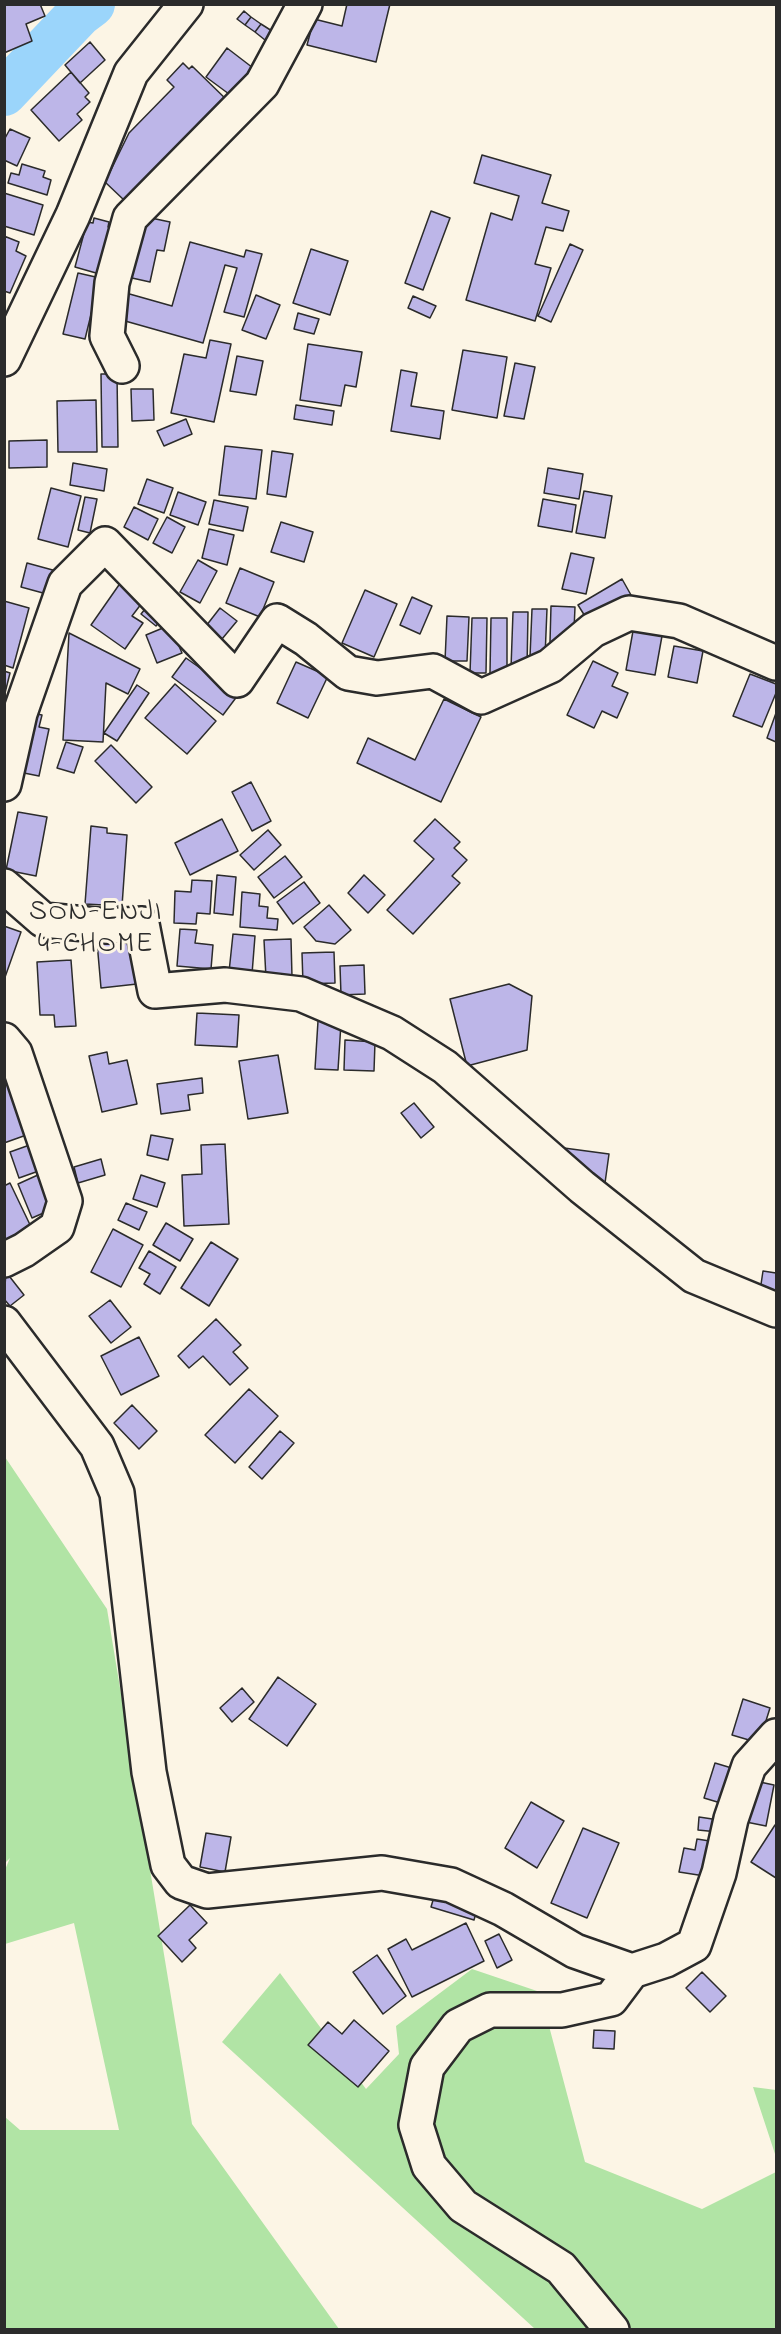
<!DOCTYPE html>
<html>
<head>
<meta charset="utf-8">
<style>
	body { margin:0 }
	#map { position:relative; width:781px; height:2334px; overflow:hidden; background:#fcf5e5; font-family:"Indie Flower",sans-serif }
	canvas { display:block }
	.frame { position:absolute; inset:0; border:6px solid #2b2b2b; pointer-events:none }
</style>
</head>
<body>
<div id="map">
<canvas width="781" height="2334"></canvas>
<div class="frame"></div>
</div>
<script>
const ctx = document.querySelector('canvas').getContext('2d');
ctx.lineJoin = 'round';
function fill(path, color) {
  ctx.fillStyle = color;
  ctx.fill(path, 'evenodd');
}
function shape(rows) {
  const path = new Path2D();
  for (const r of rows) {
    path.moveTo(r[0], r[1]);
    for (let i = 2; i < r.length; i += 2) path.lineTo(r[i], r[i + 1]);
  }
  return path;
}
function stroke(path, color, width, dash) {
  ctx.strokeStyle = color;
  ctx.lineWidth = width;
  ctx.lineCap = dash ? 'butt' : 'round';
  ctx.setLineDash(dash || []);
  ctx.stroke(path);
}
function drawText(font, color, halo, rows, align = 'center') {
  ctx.font = font + ' "Indie Flower",sans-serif';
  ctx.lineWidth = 6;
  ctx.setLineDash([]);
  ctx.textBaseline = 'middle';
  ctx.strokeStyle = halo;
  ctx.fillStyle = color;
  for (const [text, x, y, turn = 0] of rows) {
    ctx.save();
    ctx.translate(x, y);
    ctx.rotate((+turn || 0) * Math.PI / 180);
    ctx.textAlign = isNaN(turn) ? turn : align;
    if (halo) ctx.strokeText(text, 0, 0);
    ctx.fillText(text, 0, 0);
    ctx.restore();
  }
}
const green = shape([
	[5,1457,107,1609,192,2124,339,2329,5,2329,5,2117,20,2130,119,2130,74,1923,5,1944,4,1872,10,1858,5,1863],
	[472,1969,540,1992,585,2162,702,2209,776,2172,776,2329,535,2329,222,2042,280,1973,366,2089,399,2054,396,2026],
	[753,2087,776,2090,776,2157]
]);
const river = shape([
	[4,93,80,13,92,4]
]);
const building = shape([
	[4,4,40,4,45,16,26,24,32,41,4,53,4,4],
	[347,4,390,4,376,62,307,45,314,19,342,26,347,4],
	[244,11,251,17,245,25,237,19,244,11],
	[251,17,261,24,255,32,245,25,251,17],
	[261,24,272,31,265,40,255,32,261,24],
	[90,42,105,60,80,83,65,65,90,42],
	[227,48,257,71,233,97,206,77,227,48],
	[183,63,189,69,192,66,231,104,125,201,105,182,129,133,174,87,167,80,183,63],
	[71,72,89,93,85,97,90,102,77,114,82,120,59,141,31,110,71,72],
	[10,129,30,138,17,166,4,160,4,140,10,129],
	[482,155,551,175,542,203,569,211,563,231,546,227,535,264,551,268,535,321,466,300,491,213,512,220,519,196,474,183,482,155],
	[22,164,45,171,43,177,51,180,47,195,8,183,11,173,19,175,22,164],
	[4,193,43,205,34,235,4,226,4,193],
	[431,211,450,218,423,290,405,283,431,211],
	[137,215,170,222,164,251,157,250,150,282,123,276,137,215],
	[94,218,109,222,108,227,115,229,103,275,75,267,87,222,93,223,94,218],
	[4,236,19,242,16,251,26,256,10,293,4,291,4,236],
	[190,242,244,257,246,250,262,254,244,317,224,312,237,268,225,265,203,343,111,317,119,291,172,306,190,242],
	[570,244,583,250,551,322,538,316,570,244],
	[311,249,348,261,330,315,293,303,311,249],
	[78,273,100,278,85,339,63,334,78,273],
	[256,295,280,305,266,339,242,330,256,295],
	[413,296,436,306,430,318,408,308,413,296],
	[298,313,319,319,314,334,294,329,298,313],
	[210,340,231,344,214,422,171,413,184,354,206,358,210,340],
	[308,344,362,352,356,387,345,385,341,406,300,400,308,344],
	[463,350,507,357,497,418,452,410,463,350],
	[237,356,263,361,256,395,230,391,237,356],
	[515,363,535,367,524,419,504,416,515,363],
	[401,370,417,373,411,406,444,411,440,439,391,431,401,370],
	[101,374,117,374,118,447,102,447,101,374],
	[131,389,153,389,154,420,132,421,131,389],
	[96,400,97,452,58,452,57,401,96,400],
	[296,405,334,411,332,425,294,419,296,405],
	[186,419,192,434,164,446,157,431,186,419],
	[47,440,47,467,9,468,9,441,47,440],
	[225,446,262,450,256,499,219,495,225,446],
	[272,451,293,454,286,497,267,494,272,451],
	[73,463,107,469,104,491,70,485,73,463],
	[548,468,583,474,579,499,544,493,548,468],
	[147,479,173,488,164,513,138,504,147,479],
	[51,488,81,496,68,547,38,539,51,488],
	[584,491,612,496,605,538,576,533,584,491],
	[178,492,206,502,198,525,170,515,178,492],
	[85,497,97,499,90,533,78,530,85,497],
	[543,499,576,505,572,532,538,526,543,499],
	[214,500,248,507,243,531,209,524,214,500],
	[134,507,158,519,148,540,124,527,134,507],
	[167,517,185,527,172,553,153,543,167,517],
	[281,522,313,532,304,562,271,552,281,522],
	[209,529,234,535,227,565,202,558,209,529],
	[571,553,594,558,586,594,562,589,571,553],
	[198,560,217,571,200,603,180,592,198,560],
	[27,563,60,572,54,596,21,587,27,563],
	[240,568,274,582,260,617,226,603,240,568],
	[622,579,631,595,588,621,578,605,622,579],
	[121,582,145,599,132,616,143,623,125,649,91,625,121,582],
	[365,590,397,604,374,657,342,643,365,590],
	[412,597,432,606,420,634,400,625,412,597],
	[4,601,29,608,13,668,4,665,4,601],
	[150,603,165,615,156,626,141,614,150,603],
	[551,606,575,607,574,630,564,643,550,642,551,606],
	[220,608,237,621,222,639,206,626,220,608],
	[532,609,547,609,545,657,530,657,532,609],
	[513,612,528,612,527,668,511,668,513,612],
	[447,616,469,617,467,661,445,661,447,616],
	[472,618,487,618,486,673,470,673,472,618],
	[491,618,507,618,507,673,490,673,491,618],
	[170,625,182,653,157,663,146,635,170,625],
	[633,631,662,636,655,675,626,670,633,631],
	[69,633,140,669,128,694,106,683,103,742,63,740,69,633],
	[674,646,703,651,697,683,668,677,674,646],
	[186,658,238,695,223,715,172,677,186,658],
	[593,661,618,673,612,686,628,693,617,718,602,711,594,728,567,715,593,661],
	[296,662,328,676,308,718,277,703,296,662],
	[4,671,10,673,5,693,4,693,4,671],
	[750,674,776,684,776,693,762,727,733,716,750,674],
	[175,684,216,721,187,754,145,718,175,684],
	[137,685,149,693,117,741,104,733,137,685],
	[444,699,481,717,441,802,357,763,368,738,415,760,444,699],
	[32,713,42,715,39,727,49,729,39,776,19,772,32,713],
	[776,713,776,742,767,738,776,713],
	[66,742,83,747,74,773,57,768,66,742],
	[111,745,152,787,136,803,95,761,111,745],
	[251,782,271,821,252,831,232,792,251,782],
	[18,812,47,817,36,876,6,870,18,812],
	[222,819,238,851,190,875,175,843,222,819],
	[435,819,460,842,454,848,467,860,452,876,460,883,413,934,387,910,434,859,414,841,435,819],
	[91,826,107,828,107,833,127,835,122,906,85,904,91,826],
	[268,830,281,845,254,870,240,855,268,830],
	[285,856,302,877,274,898,258,877,285,856],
	[217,875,236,877,233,915,214,913,217,875],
	[364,875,385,895,368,913,348,893,364,875],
	[192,880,212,881,210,914,197,913,196,924,174,923,175,891,191,892,192,880],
	[304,882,320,903,293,924,277,902,304,882],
	[242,892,260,894,259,906,268,907,267,918,278,919,277,930,240,927,242,892],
	[329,905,351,930,335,944,316,941,304,927,329,905],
	[4,926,21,932,4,980,4,926],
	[180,929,197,930,195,943,213,945,211,969,177,966,180,929],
	[233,934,255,936,252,974,229,972,233,934],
	[132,938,137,984,101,988,97,942,132,938],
	[291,939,292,977,266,978,264,940,291,939],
	[334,952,335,983,303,984,302,953,334,952],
	[71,960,76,1026,55,1027,54,1015,40,1015,37,962,71,960],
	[364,965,365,994,341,995,340,966,364,965],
	[509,984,532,996,527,1050,467,1066,450,999,509,984],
	[197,1013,239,1015,237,1047,195,1045,197,1013],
	[318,1021,341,1023,338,1070,315,1069,318,1021],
	[345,1040,375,1042,374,1071,344,1070,345,1040],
	[107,1052,109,1064,127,1060,137,1104,102,1112,89,1056,107,1052],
	[278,1055,288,1113,248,1119,239,1061,278,1055],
	[202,1078,203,1093,188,1095,190,1110,161,1114,157,1084,202,1078],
	[14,1081,32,1133,4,1143,4,1084,14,1081],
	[414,1103,434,1127,421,1138,401,1113,414,1103],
	[151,1135,173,1139,168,1160,147,1155,151,1135],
	[38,1142,47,1168,19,1178,10,1152,38,1142],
	[225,1144,229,1224,184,1226,182,1175,202,1174,201,1145,225,1144],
	[564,1148,609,1154,605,1183,577,1179,562,1164,564,1148],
	[101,1159,105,1175,78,1183,74,1167,101,1159],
	[40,1174,55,1208,32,1218,18,1184,40,1174],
	[141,1175,165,1183,157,1207,133,1199,141,1175],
	[10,1183,33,1231,4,1245,4,1186,10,1183],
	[126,1203,147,1212,139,1230,118,1220,126,1203],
	[166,1223,193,1239,180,1261,153,1245,166,1223],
	[113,1229,143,1245,121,1287,91,1272,113,1229],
	[211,1242,238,1259,209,1306,181,1288,211,1242],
	[149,1251,176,1267,160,1294,144,1284,150,1274,139,1268,149,1251],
	[763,1271,776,1273,776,1293,760,1291,763,1271],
	[6,1272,24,1295,10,1306,4,1299,6,1272],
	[110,1300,131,1327,111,1343,89,1316,110,1300],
	[216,1319,241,1345,233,1352,248,1368,230,1385,203,1356,189,1368,178,1356,216,1319],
	[139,1337,159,1376,121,1395,101,1356,139,1337],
	[249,1389,278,1416,235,1463,205,1435,249,1389],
	[132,1405,157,1431,139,1449,114,1423,132,1405],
	[280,1431,294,1443,262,1479,249,1467,280,1431],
	[278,1677,316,1704,287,1746,249,1719,278,1677],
	[242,1688,254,1702,232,1722,220,1708,242,1688],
	[743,1699,770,1708,759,1743,732,1735,743,1699],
	[715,1763,735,1769,724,1804,704,1798,715,1763],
	[755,1781,774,1785,766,1826,746,1822,755,1781],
	[531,1802,564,1821,537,1868,505,1848,531,1802],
	[699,1817,719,1820,718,1832,698,1830,699,1817],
	[775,1825,776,1826,776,1878,751,1862,775,1825],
	[583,1828,619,1843,587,1918,551,1903,583,1828],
	[206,1833,231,1837,225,1872,200,1867,206,1833],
	[697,1839,716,1842,711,1877,679,1872,684,1848,695,1850,697,1839],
	[436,1890,479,1902,474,1920,431,1907,436,1890],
	[190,1905,207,1923,189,1940,196,1948,182,1962,158,1936,190,1905],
	[466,1923,484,1961,412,1997,388,1949,406,1939,412,1950,466,1923],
	[499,1934,512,1960,497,1968,485,1941,499,1934],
	[377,1955,406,1996,383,2014,353,1972,377,1955],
	[702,1972,726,1996,710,2012,686,1988,702,1972],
	[354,2020,389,2051,358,2087,308,2045,328,2022,342,2034,354,2020],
	[594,2030,615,2031,614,2049,593,2048,594,2030]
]);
const minor = shape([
	[4,359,73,215,131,73,186,4],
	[122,366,107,336,112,283,130,218,262,84,305,4],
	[4,784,20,713,65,584,105,544,237,680,277,621,306,639,348,673,377,678,433,671,481,697,550,666,593,630,629,613,679,621,776,663],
	[4,886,43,920,107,926,142,924,155,991,225,985,301,994,392,1033,445,1067,582,1187,694,1276,776,1310],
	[4,1040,15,1053,65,1201,57,1227,24,1250,4,1260],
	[4,1323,97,1446,117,1493,149,1772,168,1865,181,1882,207,1891,382,1873,451,1885,503,1909,575,1951,632,1971],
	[612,2330,561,2268,463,2206,429,2166,416,2125,427,2067,458,2026,490,2010,562,2010,611,1999,632,1971,666,1960,694,1945,719,1873,731,1819,749,1766,776,1736]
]);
const neighbourhoodNames = [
	["SON-ENJI",96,914],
	["4-CHOME",96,946]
];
fill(green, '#b1e4a5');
stroke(river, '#9bd5fb', 46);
fill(building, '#bdb6e8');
stroke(building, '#2b2b2b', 1.5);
stroke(minor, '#2b2b2b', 38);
stroke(minor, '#fcf5e5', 33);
ctx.letterSpacing = '1.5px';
drawText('28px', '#2b2b2b', '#fcf5e5', neighbourhoodNames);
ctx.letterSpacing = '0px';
</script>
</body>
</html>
